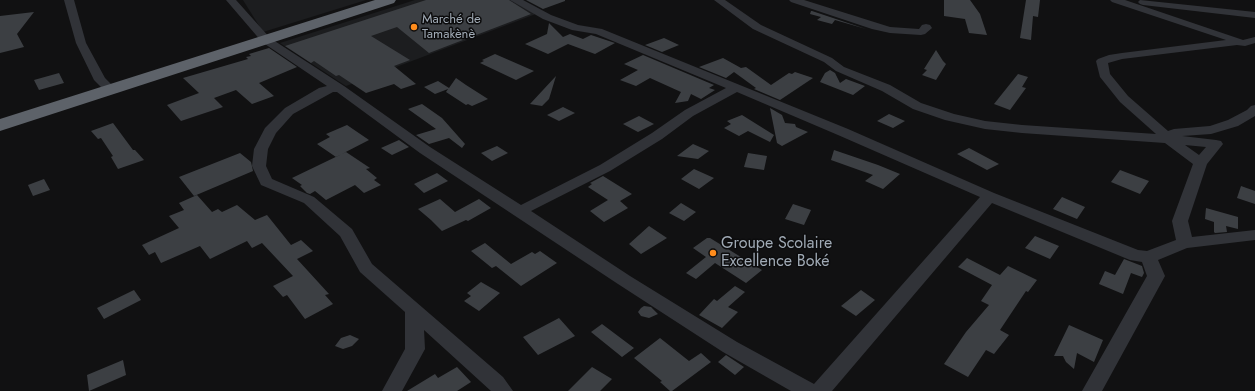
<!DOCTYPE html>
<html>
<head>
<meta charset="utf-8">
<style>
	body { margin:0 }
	canvas { display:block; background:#111112 }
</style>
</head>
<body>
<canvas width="1255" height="391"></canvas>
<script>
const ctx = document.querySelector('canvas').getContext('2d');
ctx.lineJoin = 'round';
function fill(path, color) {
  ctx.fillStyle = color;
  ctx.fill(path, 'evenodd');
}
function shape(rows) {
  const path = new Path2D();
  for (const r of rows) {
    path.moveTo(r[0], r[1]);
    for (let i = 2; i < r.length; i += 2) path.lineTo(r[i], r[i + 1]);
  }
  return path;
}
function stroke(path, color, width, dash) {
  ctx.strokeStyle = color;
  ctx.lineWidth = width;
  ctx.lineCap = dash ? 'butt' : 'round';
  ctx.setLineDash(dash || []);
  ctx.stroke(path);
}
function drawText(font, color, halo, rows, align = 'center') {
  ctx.font = font + ' Jost,sans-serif';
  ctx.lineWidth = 3;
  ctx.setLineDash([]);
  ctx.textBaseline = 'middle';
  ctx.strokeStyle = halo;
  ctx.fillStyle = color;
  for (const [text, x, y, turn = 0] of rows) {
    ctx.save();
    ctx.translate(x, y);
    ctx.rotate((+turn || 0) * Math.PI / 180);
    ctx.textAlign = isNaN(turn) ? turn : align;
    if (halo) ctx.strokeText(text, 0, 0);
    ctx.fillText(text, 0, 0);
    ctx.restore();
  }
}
const built = shape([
	[243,0,366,0,263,32],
	[415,0,513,0,541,12,346,86,280,43]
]);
const building = shape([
	[426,0,509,0,531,14,429,53,397,27,371,36,410,60,394,66,416,84,401,89,394,84,366,93,339,75,336,76,314,61,311,63,285,46],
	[526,0,565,0,565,1,543,9],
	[944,0,970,0,980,14,987,35,969,33,965,19,944,16],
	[1026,0,1040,0,1038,17,1033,16,1031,40,1020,38],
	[811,11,812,11,866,29,835,20,832,24,817,20,821,17,810,14],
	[34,12,17,34,24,47,0,53,0,16],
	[549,23,563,37,570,34,583,39,591,35,615,43,595,54,568,44,548,54,525,44,547,34],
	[664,38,679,45,662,52,645,45],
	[269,48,297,67,259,83,274,96,252,104,236,90,214,98,223,107,181,121,167,105,199,93,183,78,248,59,246,57,251,56,249,54],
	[936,50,943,61,946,64,936,80,922,75,927,70,924,69],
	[495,54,534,71,516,80,480,63,484,61,482,60],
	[643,55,714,85,709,88,715,90,701,99,691,94,688,101,675,103,681,92,650,78,636,86,620,80,638,70,624,64],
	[723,58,741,68,746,67,771,85,789,73,792,74,795,72,813,78,780,100,754,89,756,88,734,72,726,78,699,67],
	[830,70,835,73,840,83,846,79,865,86,853,95,820,82,825,73],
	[59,73,64,83,39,90,34,80],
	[1018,74,1028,77,1022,87,1026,88,1010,110,994,104],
	[556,76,549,99,542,106,530,104],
	[456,78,466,85,488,99,472,106,468,104,466,105,446,92,448,89,435,94,424,87,438,81,449,88],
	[422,104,442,118,465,144,462,148,449,138,429,144,416,135,436,129,408,109],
	[563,107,575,113,559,121,547,115],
	[770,108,782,115,785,123,795,124,796,127,808,132,782,146,777,143],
	[889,114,905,121,893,128,877,121],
	[742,115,774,135,770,142,748,131,739,136,724,128,731,124,727,121],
	[639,116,654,124,638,132,623,124],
	[113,123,133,150,135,150,144,160,118,169,111,157,113,156,101,138,98,139,91,131],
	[347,125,369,140,336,157,317,144,330,137,326,134],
	[399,140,409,147,392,155,381,148],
	[693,144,709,151,698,159,677,156],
	[497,146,508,153,492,161,481,153],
	[969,148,999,164,987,170,957,154],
	[834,150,878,165,900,174,883,189,865,181,873,175,831,160],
	[346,152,370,168,366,169,377,178,374,180,381,185,364,193,355,185,326,200,315,191,310,194,307,193,300,186,302,185,292,178],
	[240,153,251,162,253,171,194,196,179,177],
	[748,153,767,156,764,170,744,167],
	[694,169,714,178,699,189,681,179],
	[1120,170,1149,181,1140,194,1111,182],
	[437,173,448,181,424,193,414,184],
	[603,176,632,194,620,201,628,208,604,222,590,211,608,200,588,187,592,184,590,183],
	[44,179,50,190,33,196,28,185],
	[1241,186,1255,191,1255,204,1237,198],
	[197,195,212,212,218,209,222,212,237,205,255,220,267,215,291,245,301,240,313,251,297,259,329,294,325,295,333,304,305,319,287,295,283,297,273,286,293,276,262,243,252,248,247,241,210,259,200,246,161,263,155,252,149,255,142,245,179,228,169,216,184,210,179,203],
	[1062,197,1085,207,1077,219,1053,209],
	[440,199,455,212,479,199,491,208,468,221,466,220,442,231,431,220,418,209],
	[681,203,696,212,684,221,669,213],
	[793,204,811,210,804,225,785,219],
	[1206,208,1238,217,1238,229,1226,226,1227,232,1215,233,1214,232,1214,222,1205,219],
	[649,226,667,238,641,254,629,244],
	[1035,236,1059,246,1050,259,1025,248],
	[707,238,710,238,762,270,746,283,715,263,696,279,686,273,706,257,693,248],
	[485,243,511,264,532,252,535,254,540,251,557,263,521,286,496,266,492,268,471,251],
	[967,258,1000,275,1008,266,1037,280,1028,292,1026,291,1000,330,1009,335,994,354,986,350,968,377,944,364,966,332,989,305,981,301,992,285,958,267],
	[1124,259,1142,266,1144,273,1142,277,1131,273,1123,294,1099,284,1105,271,1115,275],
	[481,282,500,293,479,311,464,301,471,296,467,293],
	[735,286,745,292,728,307,738,312,722,328,699,315,714,299,717,301],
	[134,290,141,300,104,319,97,308],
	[861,290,875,300,856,316,841,306],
	[644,306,651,307,658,314,649,318,641,316,638,312,641,308],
	[559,318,575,336,538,355,523,337],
	[602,324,634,348,622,357,591,332],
	[1069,325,1103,340,1094,362,1077,353,1074,369,1066,362,1063,356,1054,356],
	[350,335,359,339,352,346,343,349,335,346,341,338],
	[660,338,689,361,701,353,711,362,672,391,670,391,660,382,662,381,634,358],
	[726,355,744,367,735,375,718,362],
	[123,360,126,375,89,391,87,375],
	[457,367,471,382,457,391,407,391,435,374,438,378],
	[592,367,612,379,600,391,568,391]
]);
const street = shape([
	[64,0,74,0,86,43,105,78,117,90,115,93,107,93,94,80,76,43,64,0],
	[226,0,236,0,270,38,344,86,430,147,521,205,600,165,652,133,685,110,726,88,596,34,572,30,543,19,510,0,523,0,551,15,578,25,602,29,848,129,994,193,1138,250,1147,251,1176,240,1172,221,1193,164,1165,143,1022,133,985,129,945,120,913,109,882,91,836,71,824,62,753,29,714,0,725,0,761,25,832,58,844,67,890,85,921,103,954,114,985,121,1022,125,1156,134,1120,102,1100,77,1096,61,1098,59,1109,55,1122,53,1226,40,1112,2,1110,0,1125,0,1243,40,1255,37,1255,43,1245,46,1237,45,1122,59,1108,63,1110,74,1128,96,1168,131,1174,129,1210,126,1228,120,1247,110,1251,106,1255,105,1255,116,1238,126,1211,134,1182,136,1216,140,1221,141,1223,144,1207,164,1188,221,1192,237,1255,230,1255,240,1187,248,1158,260,1165,276,1102,391,1082,391,1147,276,1142,262,1130,260,992,203,832,391,791,391,723,352,618,284,420,153,337,92,333,92,293,114,276,133,268,149,266,166,272,179,314,197,352,229,372,264,503,377,513,391,491,391,424,330,425,349,402,391,382,391,405,349,405,312,360,272,340,236,304,203,261,185,252,166,254,149,265,128,285,108,319,88,327,86,262,42,226,0],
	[737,92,838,135,980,197,814,384,737,342,630,276,531,211,610,171,662,139,693,116,737,92],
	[1185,145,1206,147,1199,155,1185,145],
	[789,0,804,0,890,27,919,29,922,25,926,24,930,25,932,28,925,34,921,35,890,33,872,29,791,2,789,0],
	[1140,0,1255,12,1255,18,1143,5,1140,4,1138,2,1140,0]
]);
const highway = shape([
	[375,0,396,0,394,3,0,131,0,119,375,0]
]);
const markers = [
	[414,27,4,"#ff8c1c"],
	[713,253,4,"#ff8c1c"]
];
const farPoinames = [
	["Marché de",422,20],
	["Tamakènè",422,35]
];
const poiNames = [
	["Groupe Scolaire",721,244],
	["Excellence Boké",721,262]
];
fill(built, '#1c1d1f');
fill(building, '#3c3f43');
fill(street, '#313338');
fill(highway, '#5d6269');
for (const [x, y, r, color] of markers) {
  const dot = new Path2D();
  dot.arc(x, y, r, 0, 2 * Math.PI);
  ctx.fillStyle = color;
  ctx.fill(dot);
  stroke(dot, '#0c0c0d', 1.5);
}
drawText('13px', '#a0aab5', '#0c0c0d', farPoinames, 'left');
drawText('16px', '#a0aab5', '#0c0c0d', poiNames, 'left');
</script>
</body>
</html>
